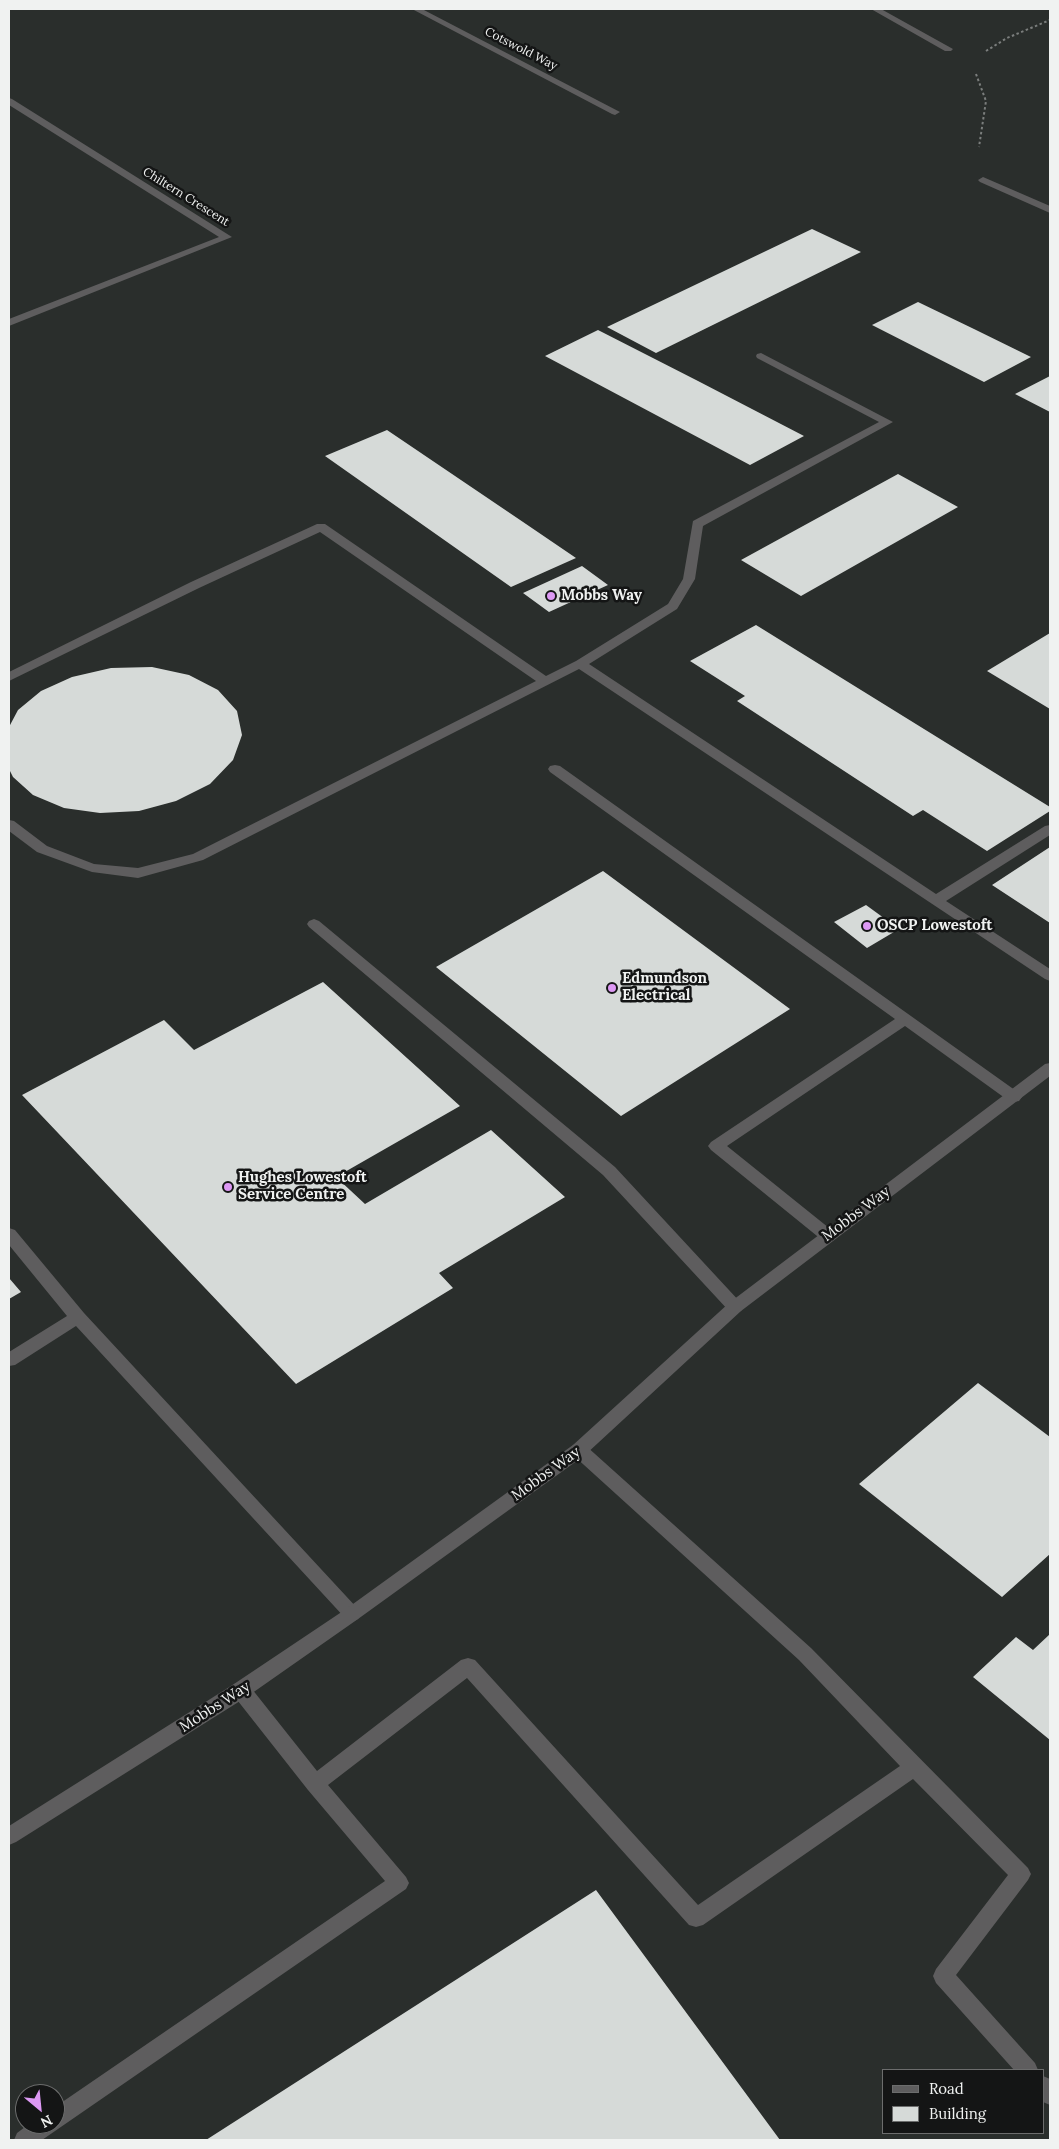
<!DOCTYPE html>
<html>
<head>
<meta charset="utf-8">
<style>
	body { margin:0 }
	#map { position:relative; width:1059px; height:2149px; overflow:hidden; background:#2a2e2c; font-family:Lora,serif }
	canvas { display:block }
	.frame { position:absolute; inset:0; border:10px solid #f0f2f1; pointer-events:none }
	.legend { position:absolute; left:882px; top:2069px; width:162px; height:65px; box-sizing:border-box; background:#141515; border:1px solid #6c6d6d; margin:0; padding:6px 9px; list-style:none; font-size:15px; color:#f0f2f1 }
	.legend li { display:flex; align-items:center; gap:10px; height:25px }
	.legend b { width:25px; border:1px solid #6c6d6d }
	.north { position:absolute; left:15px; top:2084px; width:50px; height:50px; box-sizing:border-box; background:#141515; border:1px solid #6c6d6d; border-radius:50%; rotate:152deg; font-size:14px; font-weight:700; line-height:20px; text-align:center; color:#f0f2f1 }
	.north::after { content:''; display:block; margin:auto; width:18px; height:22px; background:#dd99f4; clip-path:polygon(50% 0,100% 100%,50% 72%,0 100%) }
</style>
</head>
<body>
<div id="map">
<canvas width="1059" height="2149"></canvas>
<div class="frame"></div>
<ul class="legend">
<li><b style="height:6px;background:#5e5d5e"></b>Road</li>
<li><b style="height:14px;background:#d6dad8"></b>Building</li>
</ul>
<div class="north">N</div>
</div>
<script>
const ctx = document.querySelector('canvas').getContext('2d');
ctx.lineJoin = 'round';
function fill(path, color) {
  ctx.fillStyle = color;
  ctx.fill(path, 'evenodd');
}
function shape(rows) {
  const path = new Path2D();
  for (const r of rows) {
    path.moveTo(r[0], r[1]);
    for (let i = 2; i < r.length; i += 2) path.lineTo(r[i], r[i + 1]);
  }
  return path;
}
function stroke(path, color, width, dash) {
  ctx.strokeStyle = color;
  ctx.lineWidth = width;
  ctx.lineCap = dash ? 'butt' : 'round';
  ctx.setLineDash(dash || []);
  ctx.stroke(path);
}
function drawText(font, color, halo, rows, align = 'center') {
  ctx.font = font + ' Lora,serif';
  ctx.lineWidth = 5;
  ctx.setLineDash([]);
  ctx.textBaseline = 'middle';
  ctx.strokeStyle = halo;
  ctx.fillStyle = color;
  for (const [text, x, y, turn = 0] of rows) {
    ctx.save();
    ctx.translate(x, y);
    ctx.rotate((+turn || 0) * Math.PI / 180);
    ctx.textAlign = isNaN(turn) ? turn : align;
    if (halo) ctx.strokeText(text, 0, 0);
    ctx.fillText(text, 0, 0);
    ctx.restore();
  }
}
const building = shape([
	[812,229,861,252,656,353,607,327],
	[918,302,974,329,1031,357,984,382,872,325],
	[598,330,698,381,804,436,750,465,545,356],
	[1050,376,1050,412,1015,394],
	[387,430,526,524,576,558,511,587,325,456],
	[898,474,958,507,801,596,741,560],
	[582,566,608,585,549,612,523,593],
	[756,625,1050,807,1050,811,987,851,923,810,913,816,737,701,745,696,690,661],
	[1050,633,1050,709,987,671],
	[152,667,189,675,218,690,237,711,242,735,233,760,210,784,176,801,139,811,100,813,64,808,33,795,13,777,9,769,9,727,18,710,41,691,72,677,111,668],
	[1050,847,1050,923,992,885],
	[603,871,790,1009,621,1116,436,967],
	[866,905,899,929,867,948,834,922],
	[323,982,460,1106,336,1177,365,1204,491,1130,565,1197,439,1273,453,1288,296,1384,22,1095,164,1020,194,1050],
	[9,1278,21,1292,9,1299],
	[978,1383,1050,1437,1050,1554,1002,1597,859,1484],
	[1050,1634,1050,1740,973,1677,1016,1637,1033,1650],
	[596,1890,780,2140,206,2140]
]);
const path = shape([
	[986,51,1007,38,1050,20],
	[976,74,986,101,979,147]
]);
const service = shape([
	[983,177,1050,206,1050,213,980,182,978,180,983,177],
	[761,353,893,422,703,526,695,579,677,609,589,664,936,894,1045,826,1050,825,1050,835,946,901,1050,969,1050,981,1045,979,579,669,203,860,138,878,92,872,37,852,9,831,9,820,14,821,47,846,94,864,138,868,193,854,536,681,320,532,199,588,9,681,9,672,191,582,317,524,325,524,546,676,576,661,668,604,683,579,693,521,879,422,757,358,756,356,757,354,761,353],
	[555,765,560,766,1019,1093,1022,1097,1019,1101,1014,1102,1009,1101,905,1026,727,1146,834,1232,836,1236,834,1240,828,1242,822,1240,711,1150,708,1146,711,1142,895,1019,550,772,548,769,550,766,555,765],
	[314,919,319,921,615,1167,741,1303,743,1307,741,1311,735,1313,729,1311,603,1175,309,927,307,924,309,921,314,919],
	[9,1228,15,1230,84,1313,358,1609,361,1614,358,1619,352,1622,346,1619,76,1326,15,1365,9,1366,9,1352,67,1316,9,1245,9,1228],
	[579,1443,585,1445,811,1648,1028,1868,1031,1874,1028,1880,956,1975,1035,2063,1038,2070,1014,2070,936,1983,933,1976,936,1969,1008,1875,913,1779,703,1925,696,1927,689,1925,467,1678,328,1785,406,1877,409,1883,406,1889,42,2140,14,2140,17,2133,29,2124,55,2124,55,2107,385,1881,308,1790,234,1696,232,1690,234,1684,241,1682,248,1684,317,1771,461,1660,468,1658,475,1660,698,1905,900,1766,799,1660,573,1455,570,1450,573,1445,579,1443],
	[1043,2076,1050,2079,1050,2105,1043,2102,1043,2076]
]);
const minor = shape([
	[412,9,422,9,620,112,615,115,612,114,412,9],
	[871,9,881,9,953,49,951,51,945,51,871,9],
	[9,98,12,99,232,237,9,326,9,319,219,237,9,105,9,98],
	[1050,1063,1050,1076,741,1311,585,1455,358,1619,248,1696,16,1842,9,1845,9,1826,234,1684,346,1609,573,1445,729,1303,1045,1064,1050,1063]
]);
const markers = [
	[551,596,5,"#dd99f4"],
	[867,926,5,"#dd99f4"],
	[612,988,5,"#dd99f4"],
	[228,1187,5,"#dd99f4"]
];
const farStreetnames = [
	["Cotswold Way",521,49,27],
	["Chiltern Crescent",186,197,32]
];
const poiNames = [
	["Mobbs Way",561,596],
	["OSCP Lowestoft",877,926],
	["Edmundson",622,979],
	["Electrical",622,996],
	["Hughes Lowestoft",238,1178],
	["Service Centre",238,1195]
];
const streetNames = [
	["Mobbs Way",856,1214,-37],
	["Mobbs Way",546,1474,-36],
	["Mobbs Way",215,1707,-33]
];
fill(building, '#d6dad8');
stroke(path, '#7b7e7d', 2, [2.5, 2.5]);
fill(service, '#5e5d5e');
fill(minor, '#5e5d5e');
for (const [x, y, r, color] of markers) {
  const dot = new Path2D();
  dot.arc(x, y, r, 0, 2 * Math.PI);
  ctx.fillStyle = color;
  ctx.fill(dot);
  stroke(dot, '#141515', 2);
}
drawText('12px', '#f0f2f1', '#141515', farStreetnames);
drawText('bold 15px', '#f0f2f1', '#141515', poiNames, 'left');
drawText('15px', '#f0f2f1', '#141515', streetNames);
</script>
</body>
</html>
